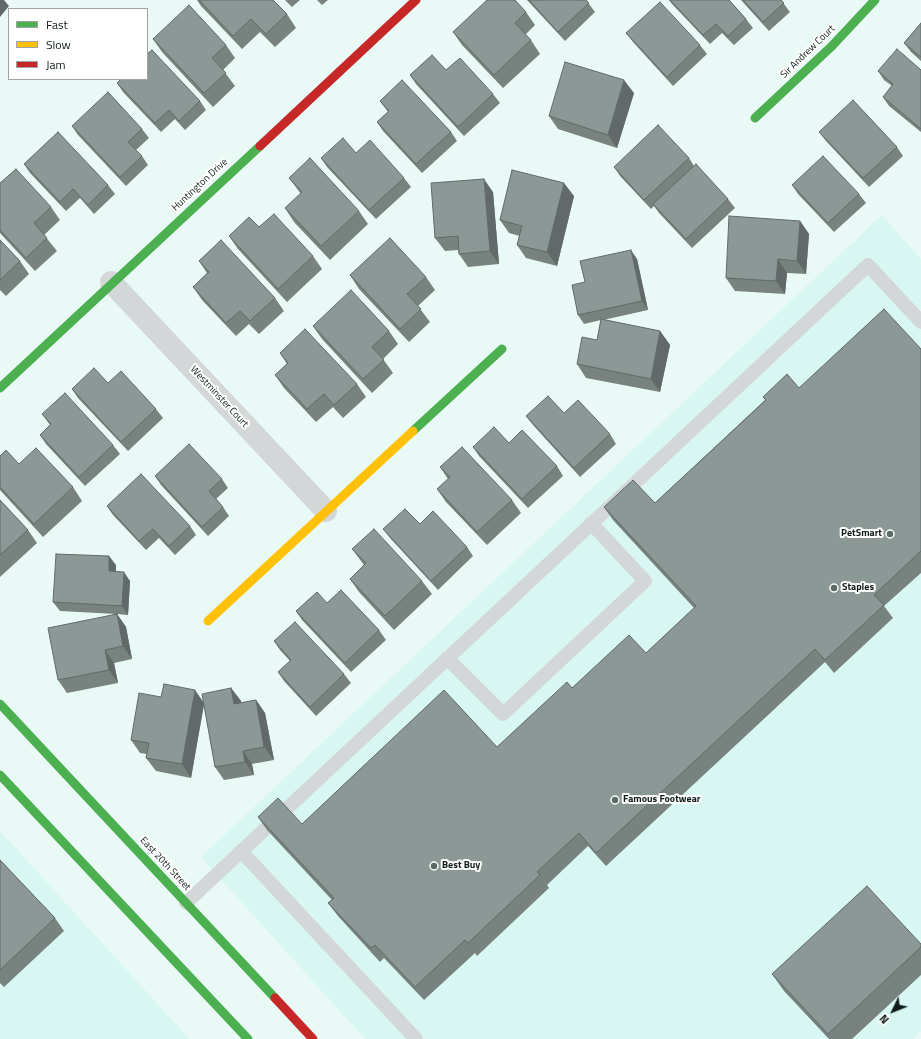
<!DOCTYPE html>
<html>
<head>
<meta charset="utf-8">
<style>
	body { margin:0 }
	#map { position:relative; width:921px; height:1039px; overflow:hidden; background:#e9f9f6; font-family:"Titillium Web",sans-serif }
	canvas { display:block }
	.legend { position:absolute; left:8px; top:8px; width:140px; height:72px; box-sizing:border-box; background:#fff; border:1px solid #9fa4a3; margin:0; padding:5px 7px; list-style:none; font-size:12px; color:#0f1c1a }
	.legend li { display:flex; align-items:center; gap:8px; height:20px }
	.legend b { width:20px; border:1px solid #9fa4a3 }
	.north { position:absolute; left:873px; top:991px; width:40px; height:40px; -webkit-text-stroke:3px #fff; paint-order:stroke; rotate:227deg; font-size:11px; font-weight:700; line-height:16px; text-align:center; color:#0f1c1a }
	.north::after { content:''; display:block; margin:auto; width:14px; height:18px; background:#0f1c1a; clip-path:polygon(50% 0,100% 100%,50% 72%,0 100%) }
</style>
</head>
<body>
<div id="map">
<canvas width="921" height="1039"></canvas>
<ul class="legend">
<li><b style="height:5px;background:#4caf50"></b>Fast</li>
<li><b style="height:5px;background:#ffc107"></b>Slow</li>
<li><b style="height:5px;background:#c62828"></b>Jam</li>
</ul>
<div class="north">N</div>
</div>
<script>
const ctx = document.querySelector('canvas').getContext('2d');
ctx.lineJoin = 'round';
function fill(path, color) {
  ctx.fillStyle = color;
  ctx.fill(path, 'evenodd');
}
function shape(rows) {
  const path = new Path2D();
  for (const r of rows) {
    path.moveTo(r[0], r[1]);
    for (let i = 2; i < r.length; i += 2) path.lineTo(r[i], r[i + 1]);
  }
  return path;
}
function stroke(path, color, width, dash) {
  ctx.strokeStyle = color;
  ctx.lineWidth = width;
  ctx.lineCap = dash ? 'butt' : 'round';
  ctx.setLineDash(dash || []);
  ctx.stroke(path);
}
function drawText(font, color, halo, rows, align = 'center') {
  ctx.font = font + ' "Titillium Web",sans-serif';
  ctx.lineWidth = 4;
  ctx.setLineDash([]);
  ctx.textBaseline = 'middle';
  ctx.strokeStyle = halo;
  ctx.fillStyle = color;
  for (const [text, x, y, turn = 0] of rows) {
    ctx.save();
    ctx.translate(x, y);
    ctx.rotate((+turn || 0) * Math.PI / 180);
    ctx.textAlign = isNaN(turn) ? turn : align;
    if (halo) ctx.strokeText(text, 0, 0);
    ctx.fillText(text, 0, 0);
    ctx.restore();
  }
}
const built = shape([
	[882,215,921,259,921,1031,913,1039,365,1039,201,857],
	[0,831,174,1022,189,1039,0,1039]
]);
const lane = shape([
	[447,658,503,714,645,581,591,523],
	[241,851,416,1039],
	[186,903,868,265,921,322]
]);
const street = shape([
	[111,282,326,511]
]);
const fast = shape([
	[755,118,832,46,875,0],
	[0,388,260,146],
	[413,431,502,349],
	[0,704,275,998],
	[0,775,248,1039]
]);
const slow = shape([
	[208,621,413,431]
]);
const jam = shape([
	[260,146,416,0],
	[275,998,313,1039]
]);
const wall = shape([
	[197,0,273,0,287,14,296,28,275,47,260,32,242,49,201,6],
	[285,0,300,0,292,7],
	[317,0,328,0,322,5],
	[527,0,586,0,595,12,565,41],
	[669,0,729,0,746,19,753,28,734,45,722,33,710,44,672,4],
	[741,0,781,0,790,12,769,31],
	[526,12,535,25,525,35,531,40,540,54,503,88,462,45,453,32],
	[921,23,921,61,911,52,904,43],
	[626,33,700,45,707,54,673,86,633,42],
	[153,39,226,45,235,58,223,70,235,86,213,107,162,52],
	[446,70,493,94,500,103,464,136,416,84,410,75],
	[921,70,921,132,889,106,883,97,892,86,884,80,878,71],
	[117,83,200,101,206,110,185,130,175,119,161,132,123,92],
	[634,93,617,148,558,129,549,116],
	[380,101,451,132,457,141,422,173,383,131,377,122,388,112],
	[72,126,142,129,149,138,136,150,142,156,148,165,126,186,78,135],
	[819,132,897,147,903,156,869,187,826,141],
	[356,153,404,178,411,187,376,219,327,167,321,158],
	[689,158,694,166,728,199,735,208,692,248,659,213,654,206,651,209,620,176,614,167],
	[24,164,108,185,115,194,94,214,80,198,66,211,30,173],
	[289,178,359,211,368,224,330,260,294,222,285,208,301,194],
	[0,183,51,207,60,220,44,235,57,251,35,271,0,233],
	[792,185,859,194,866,203,834,232,798,194],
	[493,192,499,264,468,267,459,254,458,250,445,251,435,238],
	[574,196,557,266,526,258,517,245,520,236,509,233,500,220],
	[800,221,809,234,806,274,787,273,785,294,735,291,726,278],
	[259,227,313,256,322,269,287,302,238,249,229,236],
	[0,240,20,261,29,274,6,296,0,290],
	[637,259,648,310,603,320,660,331,670,345,660,392,586,378,577,364,597,340,601,320,584,324,578,315,585,282],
	[199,261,275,298,284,311,259,334,249,324,236,336,202,300,193,287,207,273],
	[350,275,426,277,435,290,418,306,430,322,409,342,359,289],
	[313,326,389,331,398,344,383,359,393,373,372,393,322,339],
	[921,349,921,573,884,606,893,618,834,673,825,662,606,866,588,846,547,885,549,888,477,956,475,953,424,1000,384,958,380,962,338,916,328,903,332,900,267,830,258,817,302,824,497,747,572,688,646,653,694,608,613,520,604,507,655,503,765,400,763,397,799,388],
	[280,353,357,384,366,397,343,418,333,407,316,422,284,388,275,375,287,364],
	[108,383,156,409,163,418,128,451,78,398,72,389],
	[42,414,113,445,120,454,85,486,46,444,40,435,50,425],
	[526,416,610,434,616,444,580,477,533,425],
	[509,443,557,466,563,476,528,508,479,456,473,447],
	[0,456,73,487,82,501,43,537,0,490],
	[440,467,512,500,521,513,487,545,446,502,437,489,448,479],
	[155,476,222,479,228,488,216,499,223,507,229,516,208,536,161,485],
	[0,500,28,530,37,543,0,577],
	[107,506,190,526,196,535,175,555,159,538,146,550,113,515],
	[420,524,467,547,473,556,438,590,390,538,383,529],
	[352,549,422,581,432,594,394,630,359,592,350,579,364,565],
	[116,565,116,571,130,581,128,615,117,614,126,627,132,659,114,663,118,683,67,693,58,680,116,614,60,611,53,602],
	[327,603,379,630,386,640,351,672,302,620,296,611],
	[274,641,344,674,351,683,316,716,284,681,278,672,290,661,280,650],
	[231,688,241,701,241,703,256,700,265,713,274,760,252,764,254,775,224,780,215,767,204,705,191,778,156,771,146,758,147,754,140,753,131,740,203,701],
	[0,860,55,918,64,931,4,987,0,983],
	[921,944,921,975,852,1039,829,1039,784,991,772,974]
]);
const shadedWall = shape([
	[0,0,4,0,9,6,0,17],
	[624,80,634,93,617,148,608,135],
	[484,179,493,192,499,264,490,251],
	[564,183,574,196,557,266,547,252],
	[800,221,809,234,806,274,797,261],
	[631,250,637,259,648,310,642,301],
	[778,259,787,273,785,294,776,281],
	[660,331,670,345,660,392,651,379],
	[109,556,116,565,115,580,109,571],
	[124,572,130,581,128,615,122,606],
	[117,614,126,627,132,659,123,646],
	[105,650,114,663,118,683,109,670],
	[231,688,241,701,244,717,234,704],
	[195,690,204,703,191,778,182,764],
	[256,700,265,713,274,760,264,747],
	[243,751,252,764,254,775,245,762]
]);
const building = shape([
	[199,0,273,0,287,14,266,34,251,19,233,36,199,0],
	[487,0,515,0,526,12,515,23,531,40,494,75,453,32,487,0],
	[529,0,586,0,589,3,558,32,529,0],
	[670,0,729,0,746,19,728,36,716,24,703,35,670,0],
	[743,0,781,0,784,3,763,22,743,0],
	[660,2,700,45,667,77,626,33,660,2],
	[189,5,226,45,212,58,226,73,204,93,153,39,189,5],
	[921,23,921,57,904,43,921,23],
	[897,49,921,70,921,129,883,97,893,84,878,71,897,49],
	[152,50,200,101,179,121,169,110,155,123,117,83,121,79,147,79,147,54,152,50],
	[432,55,446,70,460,58,493,94,458,127,410,75,432,55],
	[565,62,624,80,608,135,549,116,565,62],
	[402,80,451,132,416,164,377,122,389,111,380,101,402,80],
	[108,92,142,129,128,142,142,156,120,177,72,126,108,92],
	[853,100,897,147,863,178,819,132,853,100],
	[658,125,689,158,644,200,614,167,658,125],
	[58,132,108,185,88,205,73,189,60,202,24,164,58,132],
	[343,138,356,153,370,140,404,178,369,210,321,158,343,138],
	[823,156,859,194,828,223,792,185,823,156],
	[310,158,359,211,321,246,285,208,302,192,289,178,310,158],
	[696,164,728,199,686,239,653,204,696,164],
	[16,169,51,207,34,223,47,238,26,258,0,230,0,183,16,169],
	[512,170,564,183,547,252,517,245,522,226,500,220,512,170],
	[484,179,490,251,459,254,458,236,435,238,431,183,484,179],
	[274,214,313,256,278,289,229,236,249,217,259,227,274,214],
	[729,216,800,221,797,261,778,259,776,281,726,278,729,216],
	[390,238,426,277,407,294,421,309,400,329,350,275,390,238],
	[0,240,20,261,0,280,0,240],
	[221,240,275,298,250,321,240,311,226,323,193,287,209,272,199,261,221,240],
	[631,250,642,301,578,315,572,285,585,282,580,261,631,250],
	[351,290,389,331,372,347,384,360,363,379,313,326,351,290],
	[884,309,921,349,921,551,874,595,884,605,825,660,815,649,596,853,579,833,537,872,540,875,468,943,465,940,415,987,375,945,371,948,328,903,334,898,258,817,278,798,302,824,444,690,497,747,567,682,572,688,629,635,646,653,696,606,604,507,633,480,655,503,766,400,763,397,787,374,799,388,884,309],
	[601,319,660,331,651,379,577,364,582,337,597,340,601,319],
	[305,329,357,384,334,405,324,394,307,409,275,375,288,363,280,353,305,329],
	[94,368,108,383,121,371,156,409,121,442,72,389,94,368],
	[65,393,113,445,79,477,40,435,51,424,42,414,65,393],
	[548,396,564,413,578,400,610,434,574,468,526,416,548,396],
	[494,427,509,443,522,430,557,466,522,499,473,447,494,427],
	[189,444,222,479,209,491,223,507,202,527,155,476,189,444],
	[462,447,512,500,477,532,437,489,450,477,440,467,462,447],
	[36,448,73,487,34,524,0,487,0,456,6,450,19,464,36,448],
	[141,474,190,526,169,546,153,529,139,541,107,506,141,474],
	[0,500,28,530,0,555,0,500],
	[405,509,420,524,433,511,467,547,431,581,383,529,405,509],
	[374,529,422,581,385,616,350,579,366,563,352,549,374,529],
	[56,554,109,556,109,571,124,572,122,606,53,602,56,554],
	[341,590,379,630,345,663,296,611,317,592,327,603,341,590],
	[117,614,123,646,105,650,109,670,58,680,48,628,117,614],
	[295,622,344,674,310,707,278,672,291,660,274,641,295,622],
	[164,684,195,690,182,764,146,758,149,743,131,740,139,693,161,697,164,684],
	[231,688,234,704,256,700,264,747,243,751,245,762,215,767,202,694,231,688],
	[0,860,55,918,0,970,0,860],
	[867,886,921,944,921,947,828,1034,772,974,867,886]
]);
const markers = [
	[890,534,4,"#5b6967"],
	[834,588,4,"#5b6967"],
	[615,800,4,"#5b6967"],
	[434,866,4,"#5b6967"]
];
const streetNames = [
	["Sir Andrew Court",808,52,-44],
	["Huntington Drive",200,185,-43],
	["Westminster Court",219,397,47],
	["East 20th Street",165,864,47]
];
const poiNames = [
	["PetSmart",882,534,"right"],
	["Staples",842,588],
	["Famous Footwear",623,800],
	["Best Buy",442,866]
];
fill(built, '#d8f7f2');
stroke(lane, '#d3d7d7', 14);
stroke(street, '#d3d7d7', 22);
stroke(fast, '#4caf50', 9);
stroke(slow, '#ffc107', 9);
stroke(jam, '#c62828', 9);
fill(wall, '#788380');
fill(shadedWall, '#616a68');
fill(building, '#8b9895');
stroke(building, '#616a68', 1);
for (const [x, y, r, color] of markers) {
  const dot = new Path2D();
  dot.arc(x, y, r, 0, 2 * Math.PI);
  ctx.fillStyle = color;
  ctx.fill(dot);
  stroke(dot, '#fff', 1.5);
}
drawText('10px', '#0f1c1a', '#fff', streetNames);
drawText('bold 10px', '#0f1c1a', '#fff', poiNames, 'left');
</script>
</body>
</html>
